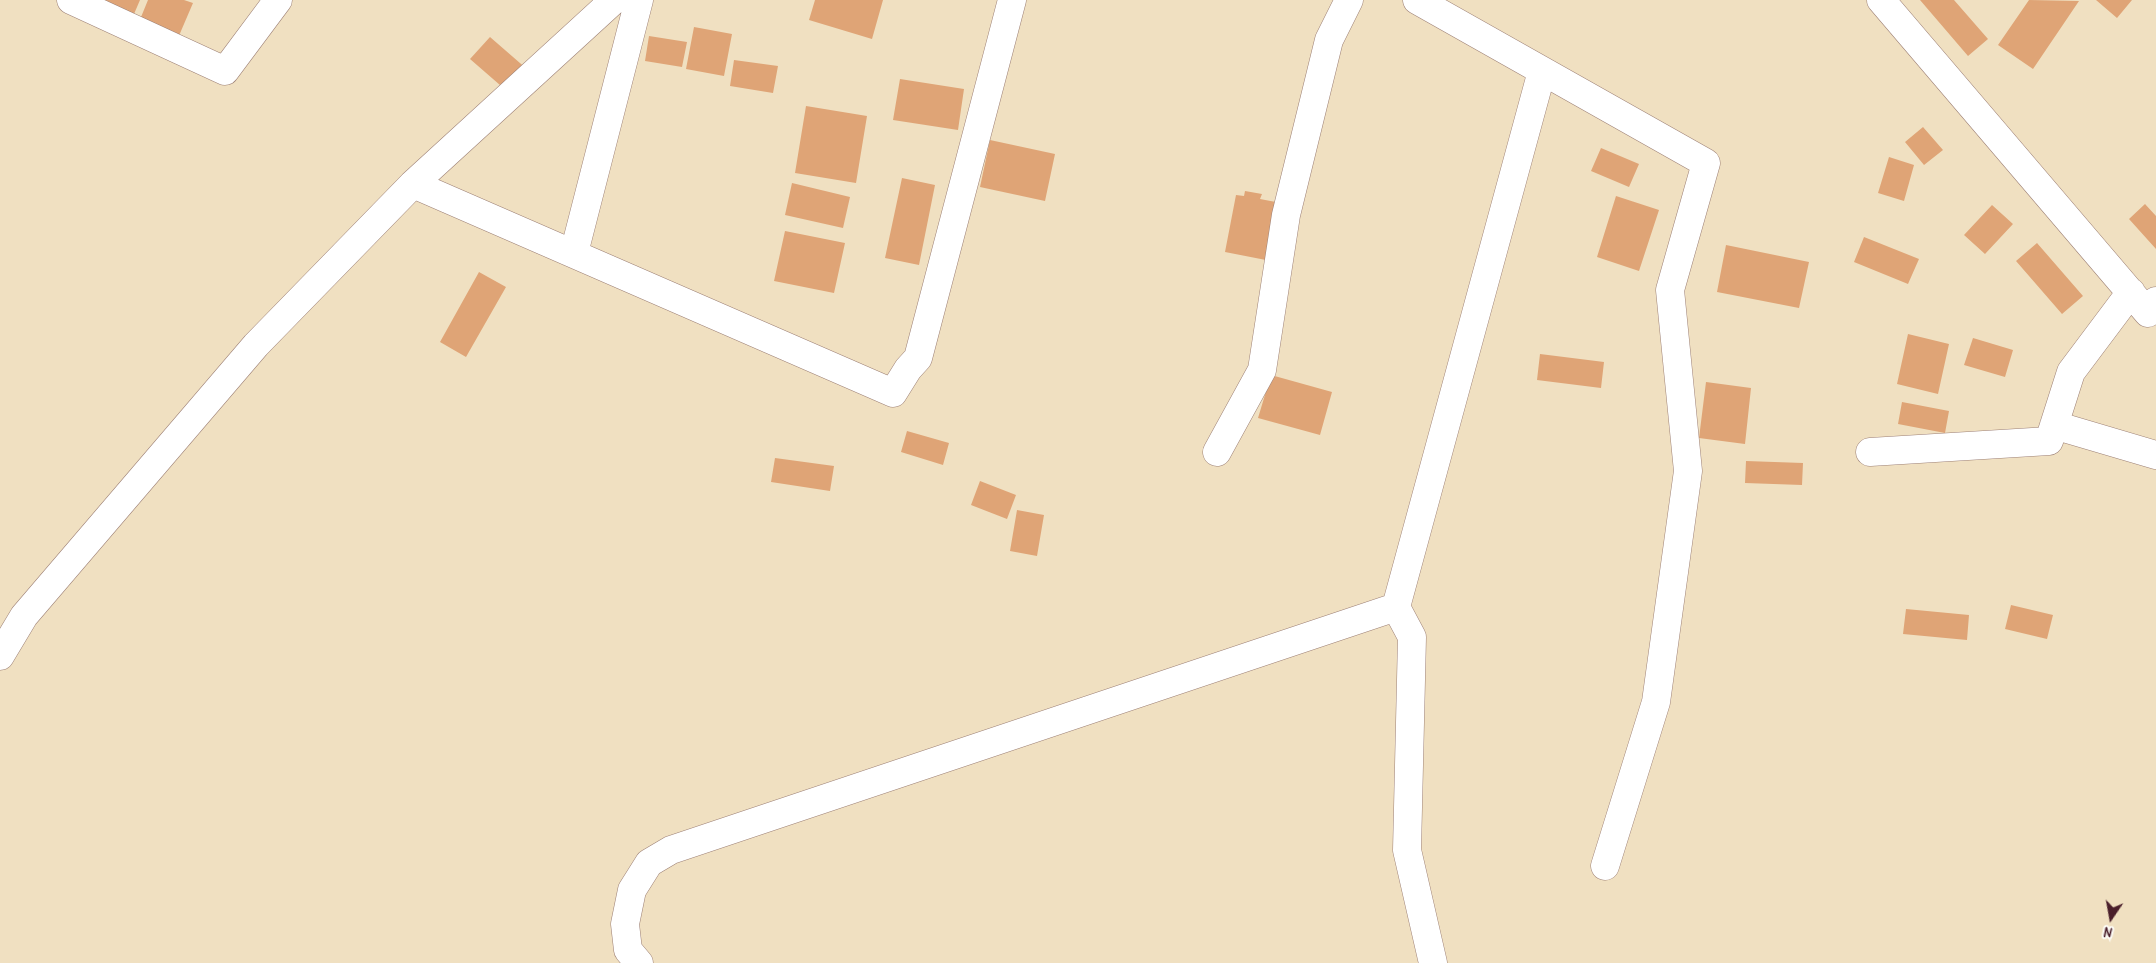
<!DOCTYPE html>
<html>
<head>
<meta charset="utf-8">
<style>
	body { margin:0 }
	#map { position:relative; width:2156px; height:963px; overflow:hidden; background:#f0e0c1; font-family:"Patrick Hand",sans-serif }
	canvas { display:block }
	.north { position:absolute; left:2086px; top:893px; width:50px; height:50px; -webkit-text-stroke:4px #fdfcf7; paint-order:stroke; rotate:192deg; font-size:14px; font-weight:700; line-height:20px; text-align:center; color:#4a1f2b }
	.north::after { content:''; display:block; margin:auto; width:18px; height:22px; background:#4a1f2b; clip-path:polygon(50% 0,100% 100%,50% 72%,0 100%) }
</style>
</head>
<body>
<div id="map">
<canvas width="2156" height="963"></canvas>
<div class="north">N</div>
</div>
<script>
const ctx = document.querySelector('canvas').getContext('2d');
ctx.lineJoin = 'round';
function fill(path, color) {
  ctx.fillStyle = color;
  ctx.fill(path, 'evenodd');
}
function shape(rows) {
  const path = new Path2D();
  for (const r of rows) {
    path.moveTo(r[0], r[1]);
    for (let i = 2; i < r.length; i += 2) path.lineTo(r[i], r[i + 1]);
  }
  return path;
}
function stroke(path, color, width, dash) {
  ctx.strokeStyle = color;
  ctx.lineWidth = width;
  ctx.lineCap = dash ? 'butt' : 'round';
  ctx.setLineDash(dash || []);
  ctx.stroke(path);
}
const building = shape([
	[100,0,140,0,134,14],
	[148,0,184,0,193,3,178,38,139,22],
	[815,0,883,0,872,39,809,20],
	[1920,0,1954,0,1988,39,1968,56],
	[2029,0,2079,1,2033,69,1998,45],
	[2096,0,2132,0,2117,18],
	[694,27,732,34,724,76,686,69],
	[649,36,687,42,682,67,645,61],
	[490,37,528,70,508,92,470,59],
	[734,60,778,66,773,93,730,86],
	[900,79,964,89,958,130,893,120],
	[806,106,867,116,856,183,795,173],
	[1923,127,1943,150,1924,165,1905,142],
	[990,140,1055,154,1045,201,980,187],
	[1601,148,1639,164,1629,187,1591,171],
	[1889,157,1914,165,1904,201,1878,193],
	[902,178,935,185,919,265,885,258],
	[792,183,850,197,843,228,785,215],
	[1245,191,1262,194,1260,199,1281,203,1271,261,1225,252,1236,195,1244,196],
	[1616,196,1659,210,1639,271,1597,257],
	[2145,204,2156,216,2156,249,2129,219],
	[1992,205,2013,224,1985,254,1964,235],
	[785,231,845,243,834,293,774,281],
	[1864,237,1919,259,1908,284,1854,262],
	[2037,243,2083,296,2062,314,2016,261],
	[1726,245,1809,262,1799,308,1717,292],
	[479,272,506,287,466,357,440,342],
	[1908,334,1949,344,1938,394,1897,384],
	[1973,338,2013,350,2005,377,1964,365],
	[1540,354,1604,362,1601,388,1537,380],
	[1271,375,1332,392,1320,435,1258,418],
	[1706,382,1751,388,1745,444,1699,438],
	[1902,402,1949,411,1945,433,1898,424],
	[907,431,949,443,943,465,901,452],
	[775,458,834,466,830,491,771,482],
	[1746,461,1803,463,1802,485,1745,483],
	[980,481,1016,495,1007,519,971,505],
	[1017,510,1044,515,1037,556,1010,551],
	[2011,605,2053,615,2047,639,2005,629],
	[1906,609,1969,615,1967,640,1903,634]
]);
const minor = shape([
	[71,0,225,71,278,0],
	[1417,0,1706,163,1670,290,1688,471,1656,702,1605,866],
	[1881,0,2148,313,2156,301],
	[413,184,893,393,908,369,918,358,1012,0],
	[574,253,639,0],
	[2054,425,2156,455],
	[1217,452,1262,370,1286,215,1329,40,1349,0],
	[1870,452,2049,441,2071,372,2131,292],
	[0,656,24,616,256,345,413,184,614,0],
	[639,963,628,950,625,924,632,890,649,863,671,850,1396,607],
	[1433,963,1407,850,1412,637,1396,607,1542,71]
]);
fill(building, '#dfa476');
stroke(minor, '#9d8076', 29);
stroke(minor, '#fff', 28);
</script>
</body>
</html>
